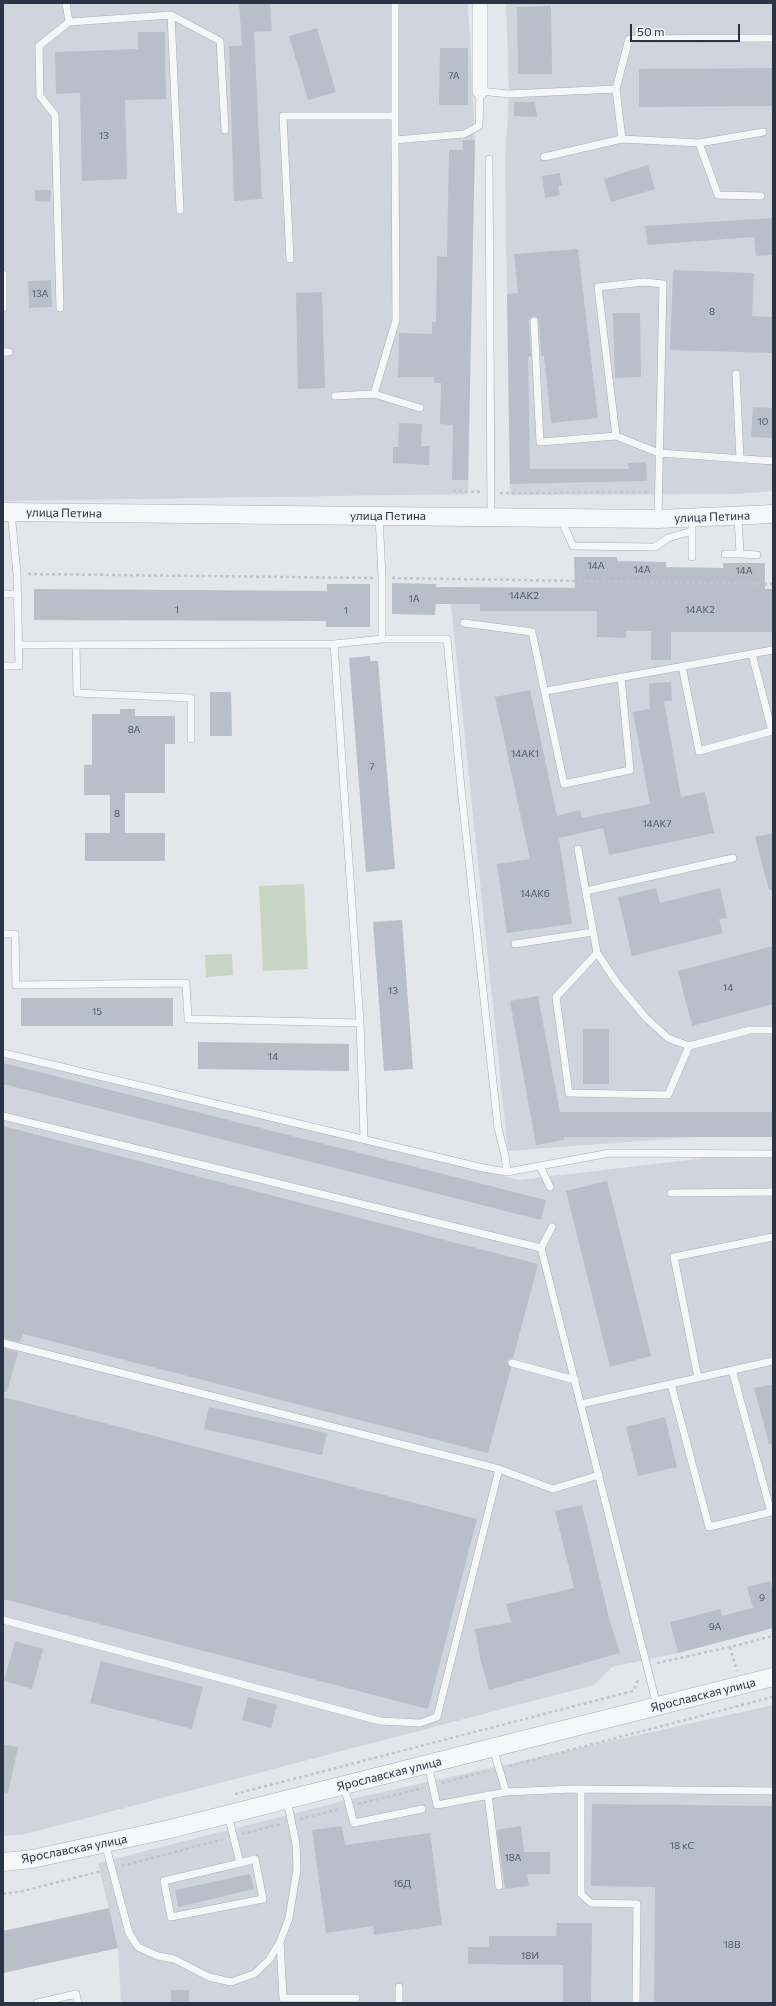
<!DOCTYPE html>
<html>
<head>
<meta charset="utf-8">
<style>
	body { margin:0 }
	#map { position:relative; width:776px; height:2006px; overflow:hidden; background:#e3e6eb; font-family:Commissioner,sans-serif }
	canvas { display:block }
	.frame { position:absolute; inset:0; border:4px solid #2a3444; pointer-events:none }
	.scale { position:absolute; left:630px; top:24px; width:110px; height:18px; box-sizing:border-box; border:2px solid #2a3444; border-top:0; padding-left:5px; font-size:12px; line-height:14px; white-space:nowrap; color:#2a3444; -webkit-text-stroke:3px #f2f5f8; paint-order:stroke }
</style>
</head>
<body>
<div id="map">
<canvas width="776" height="2006"></canvas>
<div class="frame"></div>
<div class="scale">50 m</div>
</div>
<script>
const ctx = document.querySelector('canvas').getContext('2d');
ctx.lineJoin = 'round';
function fill(path, color) {
  ctx.fillStyle = color;
  ctx.fill(path, 'evenodd');
}
function shape(rows) {
  const path = new Path2D();
  for (const r of rows) {
    path.moveTo(r[0], r[1]);
    for (let i = 2; i < r.length; i += 2) path.lineTo(r[i], r[i + 1]);
  }
  return path;
}
function stroke(path, color, width, dash) {
  ctx.strokeStyle = color;
  ctx.lineWidth = width;
  ctx.lineCap = dash ? 'butt' : 'round';
  ctx.setLineDash(dash || []);
  ctx.stroke(path);
}
function drawText(font, color, halo, rows, align = 'center') {
  ctx.font = font + ' Commissioner,sans-serif';
  ctx.lineWidth = 3;
  ctx.setLineDash([]);
  ctx.textBaseline = 'middle';
  ctx.strokeStyle = halo;
  ctx.fillStyle = color;
  for (const [text, x, y, turn = 0] of rows) {
    ctx.save();
    ctx.translate(x, y);
    ctx.rotate((+turn || 0) * Math.PI / 180);
    ctx.textAlign = isNaN(turn) ? turn : align;
    if (halo) ctx.strokeText(text, 0, 0);
    ctx.fillText(text, 0, 0);
    ctx.restore();
  }
}
const built = shape([
	[3,3,468,3,475,140,468,494,3,501],
	[506,3,773,3,773,491,737,494,510,495,505,160,509,94],
	[451,587,773,589,773,1131,508,1151,451,604],
	[3,1054,519,1180,773,1150,773,1628,678,1653,612,1667,594,1685,25,1834,3,1836],
	[773,1705,773,2003,121,2003,118,1948,98,1863,347,1800]
]);
const green = shape([
	[304,884,308,969,263,971,259,886],
	[232,954,233,975,206,977,205,955]
]);
const building = shape([
	[239,3,270,3,272,31,254,32,262,199,234,201,229,46,242,46],
	[551,6,552,74,518,74,517,7],
	[317,28,336,92,308,100,289,36],
	[138,32,165,32,166,99,125,100,127,179,82,181,80,93,56,94,55,52,138,49],
	[440,48,468,48,468,105,439,105],
	[773,68,773,106,639,107,639,69],
	[514,102,535,102,537,117,514,116],
	[463,140,475,140,468,480,452,480,453,425,440,424,441,383,434,383,434,377,398,377,399,333,432,334,432,322,436,322,437,256,447,257,449,150,463,150],
	[648,165,655,189,611,202,604,179],
	[560,173,562,185,558,186,560,195,545,198,542,176],
	[35,190,51,190,50,202,35,201],
	[773,218,773,255,756,256,754,237,648,245,645,226],
	[578,249,598,418,551,423,544,356,541,356,539,320,536,316,531,317,529,321,531,356,528,357,530,469,629,469,628,463,646,462,647,481,510,484,507,294,518,293,514,254],
	[673,270,754,273,752,316,773,317,773,353,670,350],
	[51,280,52,307,29,308,28,281],
	[322,292,325,388,298,389,296,293],
	[613,313,640,313,641,377,615,378],
	[753,407,773,408,773,438,751,437],
	[399,423,422,424,421,446,430,446,429,465,393,463,393,447,398,447],
	[574,557,617,557,617,561,666,562,666,567,723,568,723,563,765,563,765,589,773,589,773,632,671,632,671,660,651,660,651,631,626,631,626,638,597,637,597,611,480,611,480,604,436,604,435,615,392,614,392,583,436,584,436,587,575,588],
	[327,584,370,584,370,627,326,627,326,621,34,620,34,589,327,591],
	[370,656,370,661,378,661,395,869,366,872,349,658],
	[671,682,672,701,664,701,681,797,705,792,714,833,609,855,603,828,559,838,572,924,507,933,497,864,530,859,495,697,530,690,557,816,580,810,582,818,650,804,633,712,650,709,649,683],
	[210,692,231,692,232,736,210,736],
	[120,709,135,709,135,716,175,716,175,744,165,744,165,793,125,793,125,833,165,833,165,861,85,861,85,833,110,833,110,795,84,795,84,765,92,765,92,714,120,714],
	[773,833,773,890,769,890,755,837],
	[656,888,660,903,720,888,727,918,719,919,723,933,632,956,618,897],
	[402,920,413,1069,384,1071,373,922],
	[773,946,773,1004,692,1026,678,971],
	[538,996,560,1112,773,1112,773,1137,564,1137,564,1140,536,1145,510,1001],
	[21,998,173,998,173,1026,21,1026],
	[583,1029,609,1029,609,1084,583,1084],
	[198,1042,349,1044,349,1071,198,1069],
	[3,1063,546,1200,541,1220,3,1084],
	[3,1126,538,1264,513,1358,509,1359,507,1362,511,1368,488,1453,23,1334,20,1342,3,1338],
	[607,1181,651,1356,610,1367,566,1191],
	[3,1348,18,1352,7,1392,3,1392],
	[773,1384,773,1444,769,1444,754,1388],
	[3,1397,477,1519,428,1709,3,1599],
	[209,1407,327,1433,322,1455,204,1429],
	[665,1417,677,1467,638,1476,626,1427],
	[582,1505,610,1622,620,1653,489,1690,480,1658,475,1629,511,1622,506,1604,574,1588,555,1511],
	[770,1581,773,1590,773,1628,678,1653,670,1622,721,1609,722,1616,753,1608,747,1587],
	[15,1641,43,1649,32,1689,4,1681],
	[101,1661,203,1687,192,1729,90,1703],
	[248,1697,277,1705,271,1728,242,1720],
	[3,1744,18,1747,8,1793,3,1792],
	[592,1804,773,1806,773,2003,654,2003,655,1887,591,1886],
	[342,1826,345,1845,430,1833,442,1925,374,1935,373,1926,326,1933,312,1830],
	[521,1826,524,1852,550,1852,550,1874,527,1874,529,1886,505,1889,497,1830],
	[250,1874,254,1889,178,1907,175,1890],
	[109,1908,118,1948,3,1973,3,1931],
	[557,1923,592,1923,591,2003,563,2003,563,1965,468,1964,468,1947,489,1947,489,1936,556,1936],
	[171,1990,189,1990,189,2003,171,2003]
]);
const path = shape([
	[453,491,481,492],
	[500,493,649,492],
	[28,574,373,578],
	[392,578,773,584],
	[730,1647,737,1671],
	[657,1663,730,1647,773,1636],
	[509,1766,773,1697],
	[442,1783,489,1771],
	[235,1794,633,1691,639,1678],
	[358,1804,423,1788],
	[300,1819,340,1809],
	[242,1834,282,1824],
	[122,1866,224,1839],
	[3,1894,23,1891,102,1871]
]);
const service = shape([
	[395,3,395,140],
	[171,15,220,41,225,130],
	[69,22,171,15,180,210],
	[699,143,763,132],
	[544,157,622,139],
	[489,159,491,516],
	[761,196,718,195,699,143,622,139,616,89,629,39,773,38],
	[290,259,283,116,395,116],
	[3,274,3,308],
	[60,308,55,115,40,96,39,46,69,22,66,3],
	[534,321,540,442,616,436,659,453,773,461],
	[3,352,9,352],
	[736,374,740,459],
	[374,394,420,408],
	[335,396,374,394,396,320,395,140,464,134,479,126,480,91,509,94,616,89],
	[616,436,598,287,644,282,663,284,658,519],
	[379,516,382,578,382,639],
	[561,520,573,546,655,547,668,538,692,531],
	[725,554,740,554,738,517],
	[740,554,757,555],
	[692,557,692,528],
	[3,594,18,594],
	[464,623,532,632,564,784,630,770,621,677],
	[18,645,334,644],
	[76,645,77,693,191,698,191,739],
	[3,666,19,666,17,574,11,512],
	[682,666,699,751,772,731,752,654],
	[546,691,773,650],
	[578,849,597,953,617,983,646,1018,668,1038,689,1046,750,1030,773,1030],
	[586,891,733,858],
	[3,934,15,934,16,985,186,983,188,1019,360,1023,334,644,382,639,447,639,461,788,498,1128,505,1156,507,1172,483,1168,3,1053],
	[515,944,593,932],
	[597,953,556,997,569,1093,668,1095,689,1046],
	[360,1023,364,1138],
	[3,1116,541,1248],
	[540,1166,550,1187],
	[507,1172,610,1153,773,1154],
	[671,1193,773,1192],
	[552,1227,541,1248,657,1706],
	[3,1343,499,1469,437,1717,420,1723,380,1721,3,1620],
	[512,1363,575,1380],
	[698,1378,674,1257,773,1237],
	[671,1384,709,1527,771,1512,732,1370],
	[581,1404,773,1361],
	[499,1469,553,1489,599,1475],
	[493,1748,506,1792,573,1789,773,1791],
	[428,1764,437,1805,506,1792],
	[344,1786,354,1823,422,1809],
	[581,1789,581,1894,591,1903,637,1904,636,2003],
	[488,1795,499,1886],
	[228,1815,240,1863,255,1859,263,1899,171,1917,164,1881,240,1863],
	[105,1843,129,1933,138,1947,158,1956,174,1959,209,1977,231,1982,254,1974,269,1960,280,1942,289,1918,297,1869,296,1844,287,1800],
	[280,1942,283,1998,356,1998],
	[399,1987,399,2003],
	[37,2003,76,1994,78,2003]
]);
const minor = shape([
	[480,3,480,91]
]);
const tertiary = shape([
	[3,512,658,519,773,514],
	[3,1862,32,1859,166,1830,773,1677]
]);
const numberNames = [
	["7А",454,76],
	["13",104,136],
	["13А",40,294],
	["8",712,312],
	["10",763,422],
	["14А",596,566],
	["14А",642,570],
	["14А",744,571],
	["14АК2",524,596],
	["1А",414,599],
	["1",177,610],
	["14АК2",700,610],
	["1",346,611],
	["8А",134,730],
	["14АК1",525,754],
	["7",372,767],
	["8",117,814],
	["14АК7",657,824],
	["14АК6",535,894],
	["14",728,988],
	["13",393,991],
	["15",97,1012],
	["14",273,1057],
	["9",762,1598],
	["9А",715,1627],
	["18 кС",682,1846],
	["18А",513,1858],
	["16Д",402,1884],
	["18В",732,1945],
	["18И",530,1956]
];
const streetNames = [
	["улица Петина",64,513,1],
	["улица Петина",388,516],
	["улица Петина",712,517,-2],
	["Ярославская улица",703,1695,-14],
	["Ярославская улица",389,1774,-14],
	["Ярославская улица",74,1849,-11]
];
fill(built, '#d0d5dd');
fill(green, '#c8d5c3');
fill(building, '#b9bfc9');
stroke(service, '#a8adb6', 8);
stroke(minor, '#a8adb6', 16);
stroke(tertiary, '#a8adb6', 19);
stroke(path, '#c1c4ca', 2.5, [3, 3]);
stroke(service, '#f6f7f9', 7);
stroke(minor, '#f6f7f9', 15);
stroke(tertiary, '#f6f7f9', 18);
drawText('10px', '#4e5765', null, numberNames);
drawText('12px', '#2a3444', '#f2f5f8', streetNames);
</script>
</body>
</html>
